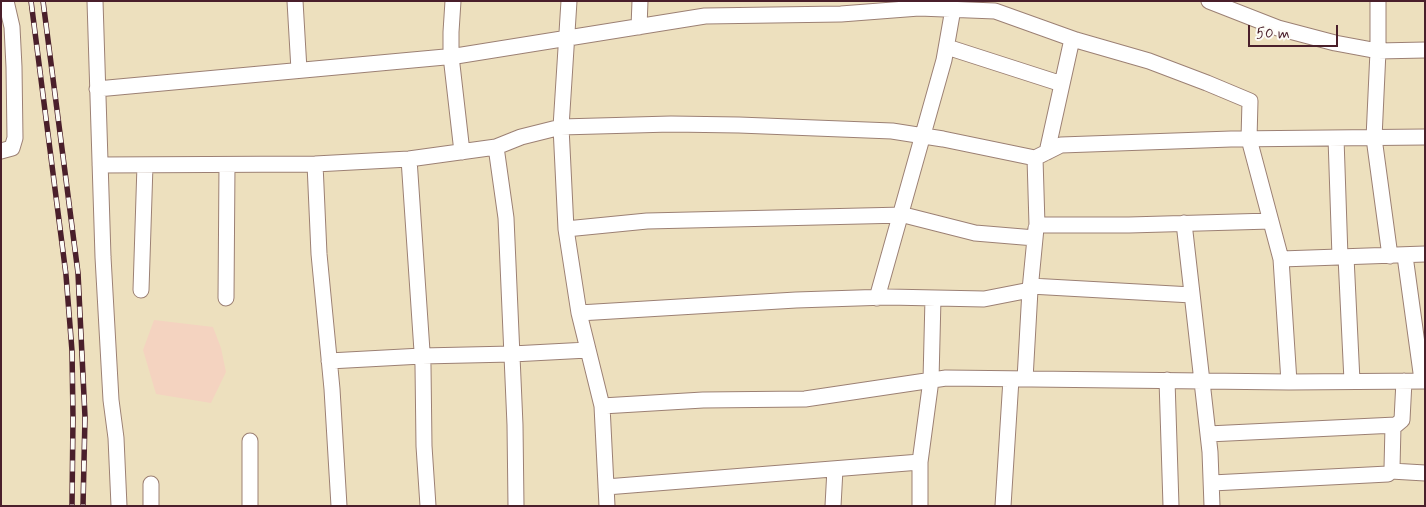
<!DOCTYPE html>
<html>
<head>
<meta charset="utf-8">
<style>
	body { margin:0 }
	#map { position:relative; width:1426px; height:507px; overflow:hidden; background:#ede0be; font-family:Mynerve,sans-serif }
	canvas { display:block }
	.frame { position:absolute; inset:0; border:2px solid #4a1f2b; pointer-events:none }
	.scale { position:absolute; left:1248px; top:25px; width:90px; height:22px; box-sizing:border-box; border:2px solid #4a1f2b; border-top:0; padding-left:6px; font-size:15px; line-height:18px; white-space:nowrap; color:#4a1f2b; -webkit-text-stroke:4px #fdfcf7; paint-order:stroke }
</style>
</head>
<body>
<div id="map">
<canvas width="1426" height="507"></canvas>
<div class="frame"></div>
<div class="scale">50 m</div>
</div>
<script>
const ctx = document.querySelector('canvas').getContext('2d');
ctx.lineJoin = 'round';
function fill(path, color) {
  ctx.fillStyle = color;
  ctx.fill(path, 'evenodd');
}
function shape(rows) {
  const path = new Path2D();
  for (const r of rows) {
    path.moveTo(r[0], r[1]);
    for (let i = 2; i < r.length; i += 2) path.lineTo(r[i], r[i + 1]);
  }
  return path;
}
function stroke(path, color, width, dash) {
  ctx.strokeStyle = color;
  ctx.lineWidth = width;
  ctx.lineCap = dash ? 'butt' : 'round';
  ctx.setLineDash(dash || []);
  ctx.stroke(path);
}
const built = shape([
	[154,320,213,327,221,348,226,372,211,403,156,394,143,350]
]);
const minor = shape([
	[95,1,103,257,111,400,116,438,119,506],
	[295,1,299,70],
	[453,1,451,32,451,56,462,152],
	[569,1,561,127,566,229,579,313,602,406,607,506],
	[1209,1,1278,28,1335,43,1378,51,1425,50],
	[1378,1,1378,51,1374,138,1390,256],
	[639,27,640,1],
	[947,47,1062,84],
	[97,89,456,56,705,16,841,14,919,8,995,11,1076,40,1149,61,1207,83,1250,101,1249,139,1281,259,1425,254],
	[1336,138,1340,257],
	[496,147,506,218,515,425,516,506],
	[1,151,12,148,15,138,14,67,12,27,6,1],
	[1047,152,1072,39],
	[1035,158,1037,225,1129,225,1271,221],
	[409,159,423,366,424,446,428,506],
	[315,164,319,254,332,389,339,506],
	[100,165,315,164,409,159,496,147,521,137,561,127,671,124,739,125,892,131,943,139,1035,158,1061,145,1231,139,1425,137],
	[1184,223,1210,452,1212,506],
	[566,229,647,221,904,215,975,233,1035,238],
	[1405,256,1422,380],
	[1346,257,1352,381],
	[1281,259,1289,382],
	[1030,286,1192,295],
	[141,290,145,165],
	[226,298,227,165],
	[877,298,944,60,953,9],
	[579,313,796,300,888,297,984,299,1030,290],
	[329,361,422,356,512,354,588,350],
	[1025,379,1030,290,1036,228],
	[1167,380,1171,506],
	[602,406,703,400,805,399,946,378,1289,382,1425,381],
	[1208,434,1396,425,1402,420,1404,381],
	[250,441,250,506],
	[920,462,931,380,933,298],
	[1391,471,1425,473],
	[1212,483,1388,474,1391,471,1392,468,1393,426],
	[606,487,920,462,920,506],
	[151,506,151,484],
	[833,506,835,469],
	[1003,506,1011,379]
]);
const rail = shape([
	[31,1,66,275,72,351,73,418,72,506],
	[43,1,78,273,85,417,83,506]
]);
fill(built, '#f4d3c0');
stroke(minor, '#9c8074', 17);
stroke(minor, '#fff', 15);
stroke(rail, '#4a1f2b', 5.5);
stroke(rail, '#fdfcf7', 4, [11]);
</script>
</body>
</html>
